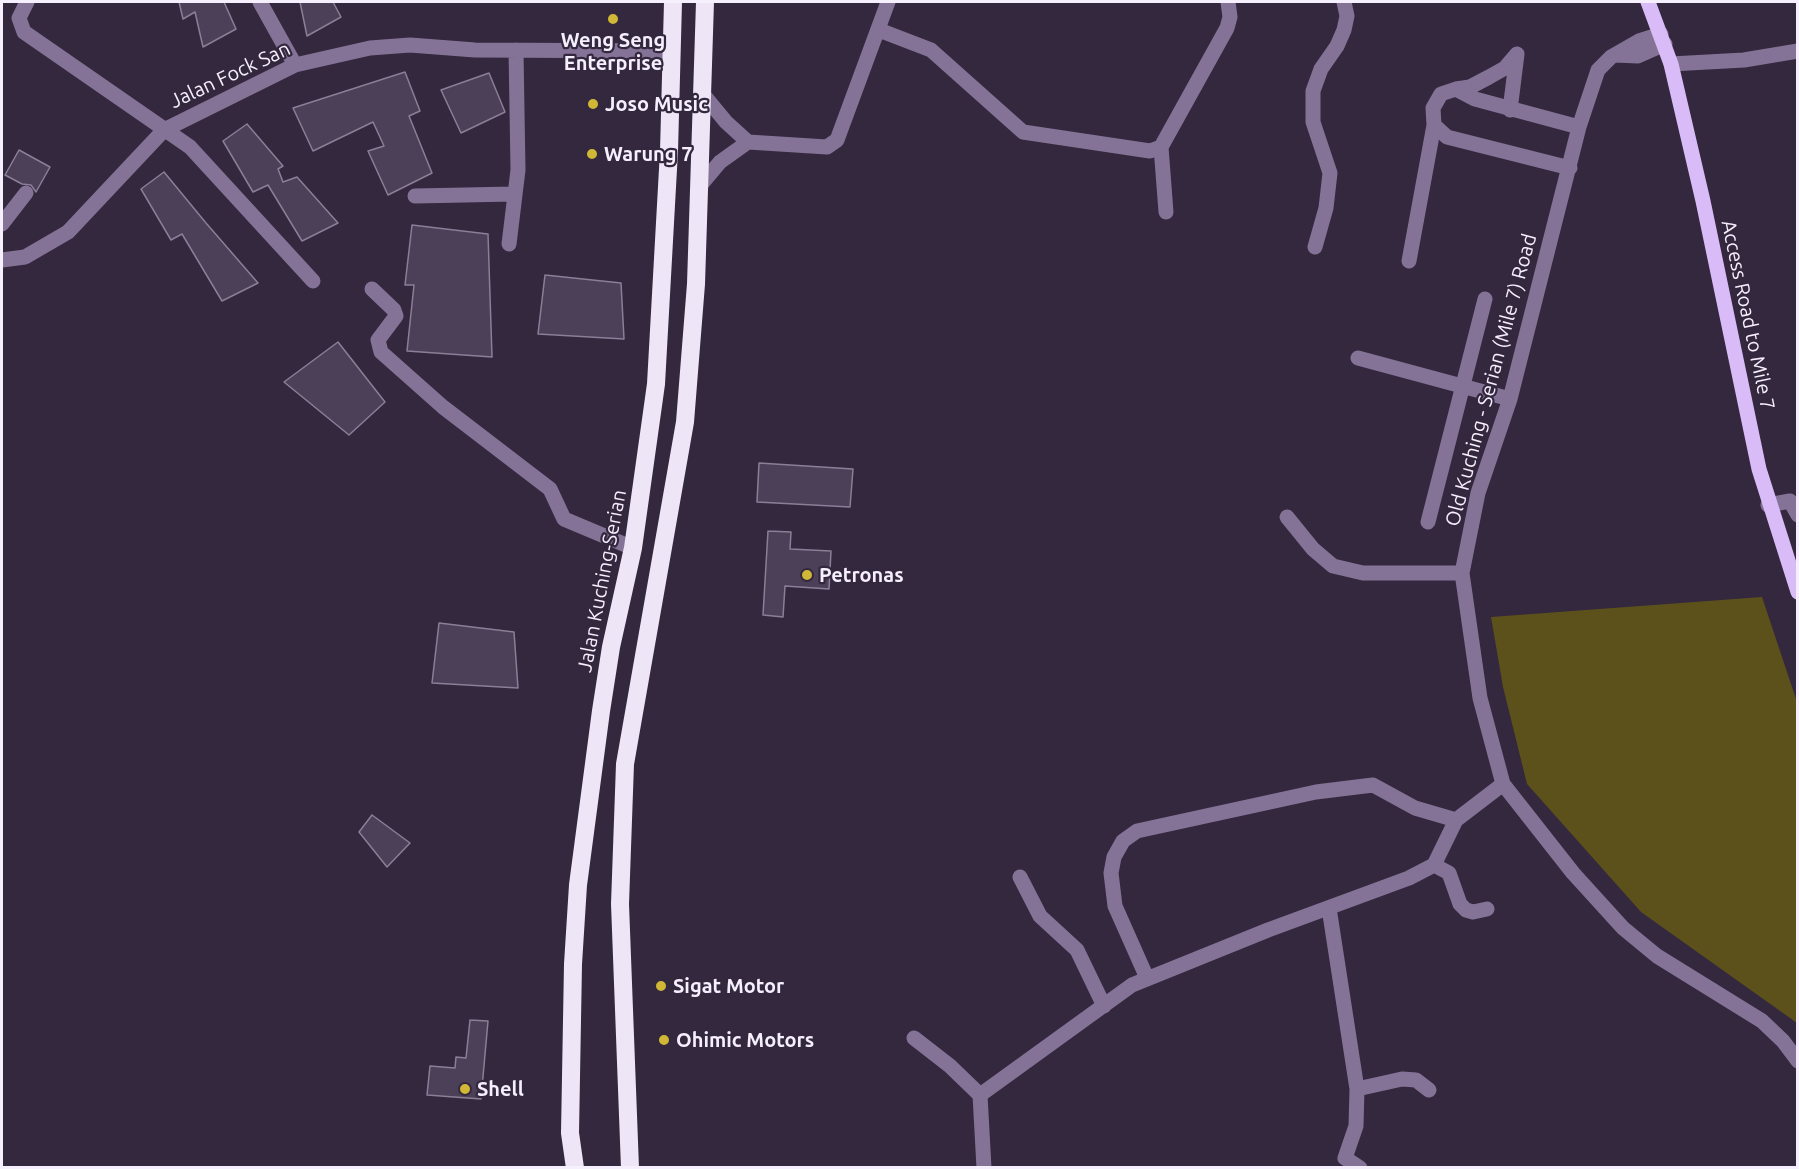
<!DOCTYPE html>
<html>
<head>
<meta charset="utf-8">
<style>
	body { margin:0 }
	#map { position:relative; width:1799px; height:1169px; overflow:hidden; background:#33283e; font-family:Ubuntu,sans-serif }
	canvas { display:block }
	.frame { position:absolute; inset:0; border:3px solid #f6effe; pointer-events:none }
</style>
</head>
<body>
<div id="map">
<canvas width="1799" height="1169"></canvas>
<div class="frame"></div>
</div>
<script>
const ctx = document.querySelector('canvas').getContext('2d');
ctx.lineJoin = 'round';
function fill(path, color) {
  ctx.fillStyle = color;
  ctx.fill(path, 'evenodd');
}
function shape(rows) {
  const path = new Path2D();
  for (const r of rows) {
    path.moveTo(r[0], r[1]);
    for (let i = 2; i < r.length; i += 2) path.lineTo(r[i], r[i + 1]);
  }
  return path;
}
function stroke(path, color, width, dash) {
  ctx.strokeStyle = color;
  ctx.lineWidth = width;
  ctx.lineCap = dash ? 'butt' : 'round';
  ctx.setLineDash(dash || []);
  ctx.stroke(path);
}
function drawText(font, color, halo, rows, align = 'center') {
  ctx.font = font + ' Ubuntu,sans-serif';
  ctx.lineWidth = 4.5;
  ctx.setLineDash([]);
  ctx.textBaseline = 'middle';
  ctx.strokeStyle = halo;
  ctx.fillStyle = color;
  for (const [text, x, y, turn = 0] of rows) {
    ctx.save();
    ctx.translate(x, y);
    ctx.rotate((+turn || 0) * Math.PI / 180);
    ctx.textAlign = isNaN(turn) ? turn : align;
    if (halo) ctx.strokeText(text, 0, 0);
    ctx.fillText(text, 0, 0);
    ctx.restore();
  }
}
const green = shape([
	[1762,597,1797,702,1797,1023,1641,912,1527,784,1503,687,1491,617]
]);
const building = shape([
	[179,2,224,2,236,29,203,47,195,12,183,19,179,2],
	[300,2,333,2,341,17,307,36,300,2],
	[405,72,420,111,409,116,432,173,388,195,368,151,384,146,373,122,313,151,293,108,405,72],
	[489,73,505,112,461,133,441,90,489,73],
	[247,124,283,166,278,169,283,182,297,177,338,223,302,241,268,185,253,192,223,141,247,124],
	[19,150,50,167,36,192,31,185,22,184,5,175,19,150],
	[164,172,206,223,258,283,222,301,182,234,171,240,141,189,164,172],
	[412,225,488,234,492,357,407,351,414,285,405,285,412,225],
	[545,275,621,283,624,339,538,334,545,275],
	[338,342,385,402,349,435,284,382,338,342],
	[759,463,853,469,850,507,757,502,759,463],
	[768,531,791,532,790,549,831,551,829,589,785,586,783,617,763,615,768,531],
	[439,623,514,632,518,688,432,683,439,623],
	[372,815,410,843,387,867,359,832,372,815],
	[470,1020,488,1021,481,1099,427,1095,430,1066,455,1068,456,1057,466,1058,470,1020]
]);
const minor = shape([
	[27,2,19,18,24,32,190,147,313,281],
	[260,2,295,65],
	[879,30,931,50,1023,132,1150,151,1161,147],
	[1661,34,1639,41,1611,57,1598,70,1579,127,1510,399,1478,493,1462,573,1480,698,1503,784,1573,873,1623,928,1657,956,1762,1021,1783,1041,1798,1061],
	[1615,55,1638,56,1665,44],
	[1671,64,1744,60,1798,51],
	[1456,89,1470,87,1489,77,1505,68,1517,54],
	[702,93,726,122,748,142,827,147,837,140,888,2],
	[1510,110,1517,54],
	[1570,168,1447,137,1434,125,1433,108,1441,94,1456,89,1475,99,1579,127],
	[699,187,720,162,748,142],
	[415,196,514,194],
	[1166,212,1161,147,1227,28,1230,17,1228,2],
	[2,224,26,193],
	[509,244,518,170,516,50],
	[1315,247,1326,208,1330,173,1313,122,1313,91,1321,69,1337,46,1344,30,1347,16,1344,2],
	[2,260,25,257,68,232,164,130,295,65,370,48,410,45,475,50,671,51],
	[1409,261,1434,125],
	[372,289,394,310,396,316,378,340,381,352,443,407,550,489,564,519,633,548],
	[1358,358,1510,399],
	[1768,505,1790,501,1798,515],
	[1287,517,1313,549,1333,566,1363,573,1462,573],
	[1428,522,1485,299],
	[1434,865,1449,873,1460,904,1466,910,1473,912,1487,909],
	[1020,877,1040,916,1077,950,1104,1006],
	[1329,908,1357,1089,1356,1126,1345,1158,1360,1168],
	[1147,978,1115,906,1111,873,1114,857,1123,841,1137,831,1316,792,1373,785,1415,808,1456,820],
	[914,1038,950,1066,980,1095],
	[1357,1089,1402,1079,1416,1080,1429,1090],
	[984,1168,980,1095,1132,985,1268,930,1409,878,1434,865,1456,820,1503,784]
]);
const major = shape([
	[1648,2,1671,64,1703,201,1759,469,1798,592]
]);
const highway = shape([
	[575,1168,570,1133,573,964,578,885,601,711,611,647,633,548,656,384,669,151,673,2],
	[630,1168,620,904,625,764,685,422,696,284,705,2]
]);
const markers = [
	[613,19,6,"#d1b736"],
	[593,104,6,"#d1b736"],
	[592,154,6,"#d1b736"],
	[807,575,6,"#d1b736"],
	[661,986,6,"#d1b736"],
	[664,1040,6,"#d1b736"],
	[465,1089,6,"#d1b736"]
];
const poiNames = [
	["Weng Seng",613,40,"center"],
	["Enterprise",613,63,"center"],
	["Joso Music",605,104],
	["Warung 7",604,154],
	["Petronas",819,575],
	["Sigat Motor",673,986],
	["Ohimic Motors",676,1040],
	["Shell",477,1089]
];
const streetNames = [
	["Jalan Fock San",230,75,-25],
	["Access Road to Mile 7",1748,315,78],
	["Old Kuching - Serian (Mile 7) Road",1491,380,-75],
	["Jalan Kuching-Serian",602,581,-79]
];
fill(green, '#5c511a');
fill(building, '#4b4057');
stroke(building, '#8b7f98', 1.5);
stroke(minor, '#857397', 15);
stroke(major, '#d9bcf7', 15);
stroke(highway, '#eee6f7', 18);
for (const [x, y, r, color] of markers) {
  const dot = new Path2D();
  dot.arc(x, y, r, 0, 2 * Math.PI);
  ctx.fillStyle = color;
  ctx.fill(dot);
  stroke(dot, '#33283e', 2);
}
drawText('bold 20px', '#f6effe', '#33283e', poiNames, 'left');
drawText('20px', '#f6effe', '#33283e', streetNames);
</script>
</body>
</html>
